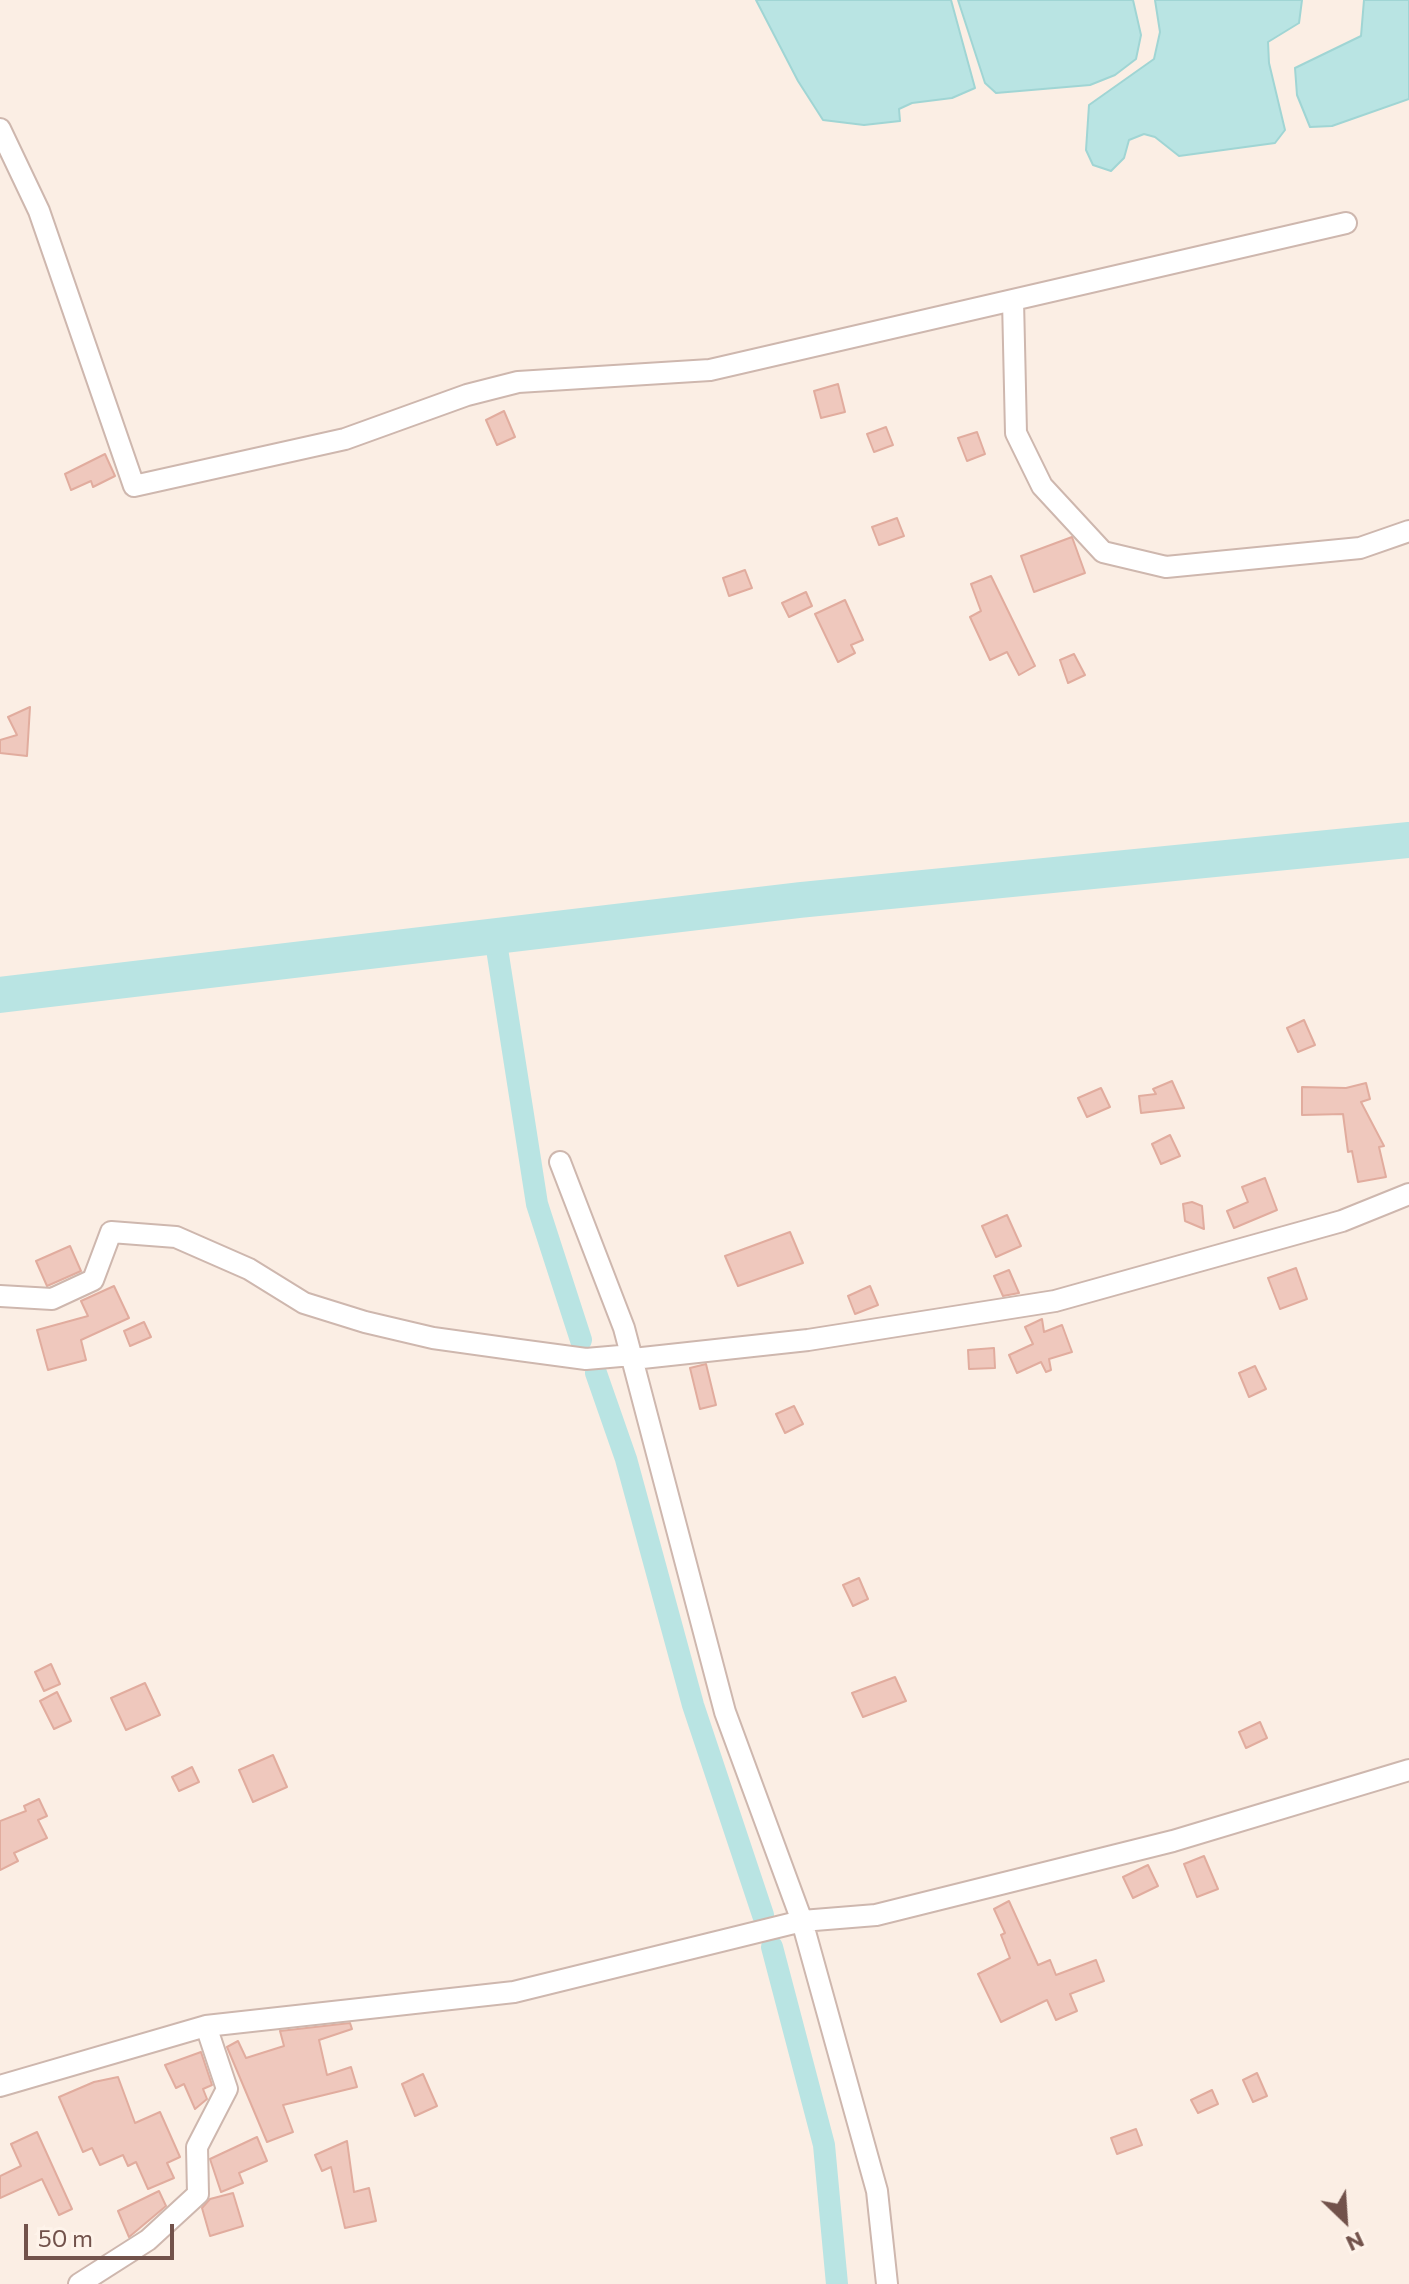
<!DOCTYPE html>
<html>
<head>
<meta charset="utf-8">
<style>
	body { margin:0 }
	#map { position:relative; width:1409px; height:2284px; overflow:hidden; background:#fbeee4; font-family:Commissioner,sans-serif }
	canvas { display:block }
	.north { position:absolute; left:1305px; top:2180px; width:80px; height:80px; -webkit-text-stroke:6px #fef3ea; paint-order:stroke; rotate:155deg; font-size:22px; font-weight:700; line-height:32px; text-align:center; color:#72524b }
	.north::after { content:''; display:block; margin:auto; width:28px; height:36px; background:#72524b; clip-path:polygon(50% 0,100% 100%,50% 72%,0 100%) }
	.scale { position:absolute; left:24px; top:2224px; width:150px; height:36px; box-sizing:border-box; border:4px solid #72524b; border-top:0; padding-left:10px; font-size:24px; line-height:28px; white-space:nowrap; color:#72524b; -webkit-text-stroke:6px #fef3ea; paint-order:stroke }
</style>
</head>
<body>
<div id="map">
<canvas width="1409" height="2284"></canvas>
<div class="north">N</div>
<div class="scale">50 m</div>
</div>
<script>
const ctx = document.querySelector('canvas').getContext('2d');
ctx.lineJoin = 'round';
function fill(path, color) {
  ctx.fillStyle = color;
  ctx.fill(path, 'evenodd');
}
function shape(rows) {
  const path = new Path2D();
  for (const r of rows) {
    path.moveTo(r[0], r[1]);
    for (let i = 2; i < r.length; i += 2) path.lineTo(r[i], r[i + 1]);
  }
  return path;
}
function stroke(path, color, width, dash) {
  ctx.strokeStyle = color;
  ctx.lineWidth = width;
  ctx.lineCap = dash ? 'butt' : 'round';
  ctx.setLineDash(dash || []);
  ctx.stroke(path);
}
const water = shape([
	[756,0,951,0,975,88,952,98,912,103,899,109,900,121,864,125,823,120,798,81,756,0],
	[958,0,1133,0,1141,35,1136,59,1115,75,1090,85,996,93,985,83,958,0],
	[1155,0,1302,0,1299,23,1268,42,1269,63,1285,130,1275,143,1179,156,1155,137,1144,134,1129,140,1124,158,1111,171,1093,165,1086,150,1089,105,1154,59,1160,32,1155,0],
	[1364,0,1409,0,1409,99,1332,126,1310,127,1297,95,1295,68,1361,36,1364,0]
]);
const canal = shape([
	[495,936,537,1204,581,1340],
	[596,1373,626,1459,693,1705,763,1915],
	[772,1947,824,2145,837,2284]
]);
const river = shape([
	[0,995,800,900,1409,840]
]);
const building = shape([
	[838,384,845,412,821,418,814,391,838,384],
	[504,411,515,437,497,445,486,420,504,411],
	[886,427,893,445,874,452,867,434,886,427],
	[977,432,985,454,967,461,958,438,977,432],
	[105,454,115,476,93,487,91,481,71,490,65,474,105,454],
	[897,518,904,536,879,545,872,527,897,518],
	[1072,537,1085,573,1034,592,1021,556,1072,537],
	[745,570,752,588,729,596,723,578,745,570],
	[991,576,1035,666,1019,675,1007,652,990,660,970,617,981,611,971,584,991,576],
	[806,592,812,606,789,617,782,603,806,592],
	[845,600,863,640,851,645,855,653,838,662,815,614,845,600],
	[1074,654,1085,675,1068,683,1060,660,1074,654],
	[30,707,27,756,0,753,0,740,17,735,8,717,30,707],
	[1304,1020,1315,1045,1298,1052,1287,1028,1304,1020],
	[1172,1081,1184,1108,1141,1113,1139,1096,1156,1094,1153,1089,1172,1081],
	[1366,1083,1370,1099,1361,1102,1384,1146,1379,1147,1386,1177,1358,1182,1352,1151,1348,1152,1343,1114,1302,1115,1302,1087,1346,1088,1366,1083],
	[1101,1088,1110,1107,1087,1117,1078,1098,1101,1088],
	[1170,1135,1180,1156,1161,1164,1152,1144,1170,1135],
	[1265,1178,1277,1210,1234,1228,1227,1211,1248,1202,1242,1187,1265,1178],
	[1192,1202,1202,1206,1204,1229,1185,1221,1183,1204,1192,1202],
	[1007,1215,1021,1246,996,1257,982,1226,1007,1215],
	[790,1232,803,1263,738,1286,725,1256,790,1232],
	[70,1246,81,1271,47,1286,36,1261,70,1246],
	[1296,1268,1307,1299,1280,1309,1268,1278,1296,1268],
	[1009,1270,1019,1293,1003,1296,994,1276,1009,1270],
	[114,1286,129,1318,81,1340,86,1360,48,1370,37,1330,88,1316,81,1301,114,1286],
	[870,1286,878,1305,855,1314,848,1296,870,1286],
	[1042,1319,1044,1332,1062,1325,1072,1352,1049,1359,1051,1370,1046,1372,1041,1362,1017,1373,1009,1355,1033,1344,1025,1327,1042,1319],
	[144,1322,151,1337,130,1346,124,1331,144,1322],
	[994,1348,995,1368,969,1369,968,1350,994,1348],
	[706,1364,716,1405,700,1409,690,1368,706,1364],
	[1255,1366,1266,1389,1249,1397,1239,1373,1255,1366],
	[794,1406,803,1424,785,1433,776,1414,794,1406],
	[859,1578,868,1599,853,1606,843,1585,859,1578],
	[51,1664,60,1684,44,1691,35,1672,51,1664],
	[895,1677,906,1701,863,1717,852,1693,895,1677],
	[145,1683,160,1715,126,1730,111,1698,145,1683],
	[57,1692,71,1721,54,1729,40,1701,57,1692],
	[1260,1722,1267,1738,1246,1748,1239,1732,1260,1722],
	[273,1755,287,1787,253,1802,239,1770,273,1755],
	[192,1767,199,1782,179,1791,172,1777,192,1767],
	[39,1799,47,1816,38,1820,47,1838,14,1853,18,1861,0,1870,0,1821,26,1811,24,1806,39,1799],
	[1204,1856,1218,1889,1197,1897,1184,1864,1204,1856],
	[1148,1865,1158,1886,1133,1898,1123,1877,1148,1865],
	[1009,1901,1038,1965,1050,1960,1056,1975,1096,1960,1104,1981,1070,1994,1077,2011,1056,2020,1047,2000,1001,2022,978,1974,1010,1958,1001,1935,1005,1933,994,1909,1009,1901],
	[350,2023,352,2029,319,2040,327,2075,351,2067,357,2087,283,2105,293,2132,267,2142,227,2047,238,2041,246,2058,284,2046,280,2031,350,2023],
	[201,2052,212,2085,203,2089,207,2099,195,2109,184,2084,176,2088,165,2065,201,2052],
	[1257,2073,1267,2096,1253,2102,1243,2080,1257,2073],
	[423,2074,437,2106,415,2116,402,2084,423,2074],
	[118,2077,135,2123,160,2112,180,2157,167,2163,174,2178,148,2189,136,2162,128,2166,123,2155,100,2165,92,2148,83,2152,59,2097,94,2082,118,2077],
	[1212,2090,1218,2104,1198,2113,1191,2100,1212,2090],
	[1136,2129,1142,2145,1117,2154,1111,2138,1136,2129],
	[37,2132,72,2209,59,2215,42,2179,0,2198,0,2176,21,2166,11,2144,37,2132],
	[257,2137,267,2161,239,2173,243,2183,221,2192,210,2159,257,2137],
	[347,2141,354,2192,369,2188,376,2221,345,2228,331,2167,322,2171,315,2155,347,2141],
	[159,2191,166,2206,129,2237,118,2211,159,2191],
	[233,2193,243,2226,210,2236,202,2208,210,2199,233,2193]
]);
const minor = shape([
	[0,129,39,211,134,486,345,439,467,395,518,382,710,370,1346,223],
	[1013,300,1016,433,1042,486,1103,552,1166,567,1360,548,1409,531],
	[560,1162,624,1328,725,1712,802,1921,877,2191,887,2284],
	[0,1296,52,1299,93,1280,111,1232,176,1237,249,1269,304,1303,365,1322,433,1338,519,1350,586,1359,632,1355],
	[633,1359,808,1340,1055,1301,1342,1221,1409,1194],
	[0,2086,206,2026,514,1992,802,1921,876,1915,1173,1841,1409,1770],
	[79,2284,148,2240,198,2194,197,2147,227,2089,206,2026]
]);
fill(water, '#b9e4e3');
stroke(water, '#a0d5d4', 2);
stroke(canal, '#b9e4e3', 22);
stroke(river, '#b9e4e3', 36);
fill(building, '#efc8bd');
stroke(building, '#e1ac9e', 2);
stroke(minor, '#ceb7ae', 24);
stroke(minor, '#fff', 20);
</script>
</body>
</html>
